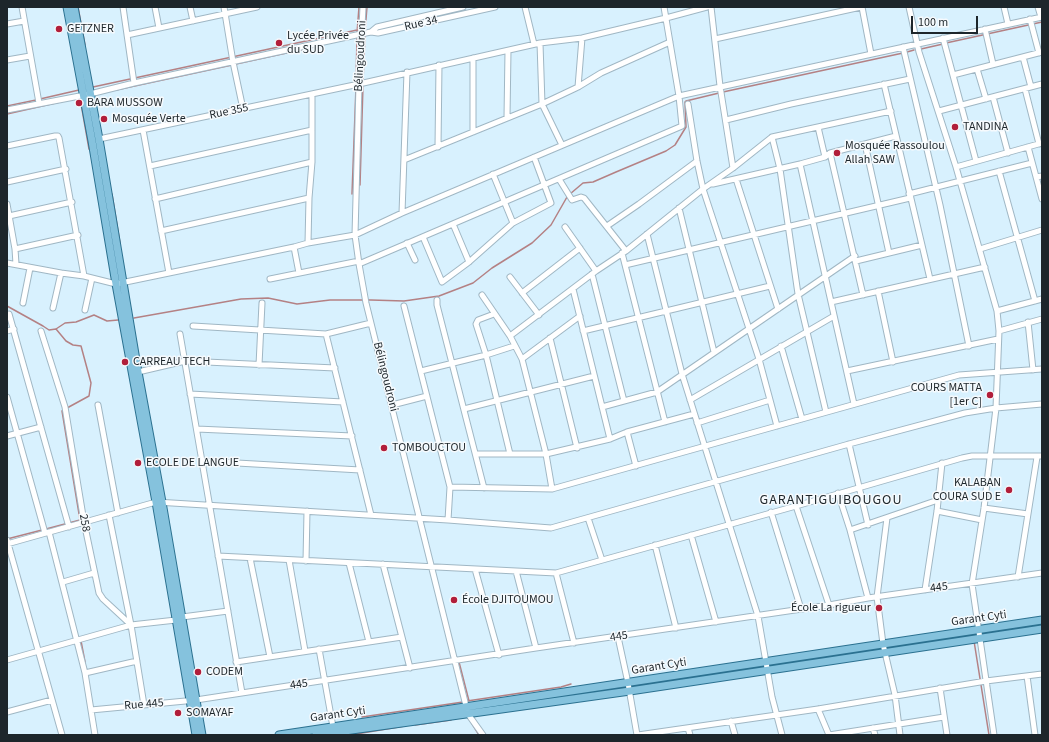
<!DOCTYPE html>
<html>
<head>
<meta charset="utf-8">
<style>
	body { margin:0 }
	#map { position:relative; width:1049px; height:742px; overflow:hidden; background:#d8f1fe; font-family:"Source Sans 3",sans-serif }
	canvas { display:block }
	.frame { position:absolute; inset:0; border:8px solid #1d262b; pointer-events:none }
	.scale { position:absolute; left:911px; top:16px; width:67px; height:18px; box-sizing:border-box; border:2px solid #1d262b; border-top:0; padding-left:5px; font-size:12px; line-height:14px; white-space:nowrap; color:#1d262b; -webkit-text-stroke:3px #f6fafd; paint-order:stroke }
</style>
</head>
<body>
<div id="map">
<canvas width="1049" height="742"></canvas>
<div class="frame"></div>
<div class="scale">100 m</div>
</div>
<script>
const ctx = document.querySelector('canvas').getContext('2d');
ctx.lineJoin = 'round';
function shape(rows) {
  const path = new Path2D();
  for (const r of rows) {
    path.moveTo(r[0], r[1]);
    for (let i = 2; i < r.length; i += 2) path.lineTo(r[i], r[i + 1]);
  }
  return path;
}
function stroke(path, color, width, dash) {
  ctx.strokeStyle = color;
  ctx.lineWidth = width;
  ctx.lineCap = dash ? 'butt' : 'round';
  ctx.setLineDash(dash || []);
  ctx.stroke(path);
}
function drawText(font, color, halo, rows, align = 'center') {
  ctx.font = font + ' "Source Sans 3",sans-serif';
  ctx.lineWidth = 3;
  ctx.setLineDash([]);
  ctx.textBaseline = 'middle';
  ctx.strokeStyle = halo;
  ctx.fillStyle = color;
  for (const [text, x, y, turn = 0] of rows) {
    ctx.save();
    ctx.translate(x, y);
    ctx.rotate((+turn || 0) * Math.PI / 180);
    ctx.textAlign = isNaN(turn) ? turn : align;
    if (halo) ctx.strokeText(text, 0, 0);
    ctx.fillText(text, 0, 0);
    ctx.restore();
  }
}
const stream = shape([
	[78,7,85,45],
	[365,31,367,7],
	[357,33,359,7],
	[946,43,1042,22],
	[921,49,943,44],
	[907,52,914,50],
	[236,64,314,47],
	[363,81,365,35],
	[356,83,357,37],
	[93,87,357,30],
	[116,90,232,65],
	[723,92,903,53],
	[80,98,89,149],
	[40,99,79,90],
	[7,106,36,100],
	[7,114,60,102],
	[616,172,666,151,675,145,686,127,685,102,686,101,719,93],
	[360,185,363,85],
	[112,194,120,243],
	[352,194,356,87],
	[570,194,583,183,593,182,616,172],
	[7,306,43,326,49,330,56,329,65,323,76,322,94,315,107,321,118,320],
	[134,318,241,299,268,298,297,304,330,300,371,300,404,301,439,296,473,283,492,268,532,243,551,225,567,197],
	[56,329,66,341,73,345,81,346,91,383,89,396,67,408],
	[46,529,80,520,62,411,64,410],
	[7,539,42,530],
	[81,641,85,662],
	[974,641,989,735],
	[459,662,469,701],
	[467,701,561,687,571,684],
	[362,717,463,702],
	[471,722,479,735],
	[415,725,451,720],
	[350,735,405,726]
]);
const minor = shape([
	[22,7,39,103],
	[123,7,134,83],
	[155,7,159,28],
	[190,7,193,21],
	[224,7,233,62,243,109],
	[363,7,359,84,355,235,359,264,366,303,468,714,483,735],
	[525,7,534,44],
	[711,7,720,86,733,168],
	[862,7,871,54],
	[909,7,919,52,956,167,997,311,999,331,996,408,984,508,972,584,994,735],
	[1004,7,1008,24],
	[1038,7,1041,17],
	[1030,19,1039,53],
	[7,24,24,21],
	[985,29,993,64],
	[371,32,377,27,463,7],
	[127,35,257,7],
	[943,38,976,161],
	[715,39,861,7],
	[540,43,542,104,562,145],
	[903,47,940,205,969,346],
	[1023,57,1031,87],
	[473,58,473,132],
	[7,60,30,56],
	[977,69,986,99],
	[953,75,1042,52],
	[884,84,930,279],
	[578,87,582,38],
	[1025,89,1039,144],
	[993,97,1008,153],
	[688,104,697,161,703,189,759,359,777,426],
	[7,110,90,94,134,83,361,34,371,32,378,33,495,7],
	[939,111,1042,84],
	[507,117,508,51],
	[726,120,791,104,910,79],
	[818,127,825,157],
	[143,130,169,273],
	[772,137,780,169,798,294,826,412],
	[99,139,359,84,540,43,582,38,666,18,707,7],
	[865,144,889,253],
	[7,146,55,136,58,136,59,138,84,276],
	[438,147,439,65],
	[1028,147,1042,199],
	[830,153,863,295],
	[404,160,542,104,578,87,601,73,670,42],
	[800,164,854,404],
	[150,166,312,130],
	[956,167,1042,143],
	[999,171,1035,301],
	[493,174,513,223],
	[1036,177,1042,176],
	[559,179,572,200,581,197,584,198,626,251],
	[736,179,778,309],
	[7,182,66,169],
	[713,184,800,164,825,157,830,153,896,136],
	[909,194,1032,163],
	[155,199,312,162],
	[7,204,15,249,16,264],
	[679,208,714,352],
	[402,213,407,72],
	[9,216,72,202],
	[453,224,469,262],
	[607,226,639,204,697,161],
	[565,227,596,271],
	[161,231,309,198],
	[647,234,682,374,758,616,772,697,782,735],
	[423,237,442,282,469,262,513,223,551,203,534,157],
	[308,243,309,198,312,162,312,94],
	[407,243,415,260],
	[294,247,299,273],
	[15,249,78,235],
	[980,249,1042,230],
	[622,253,665,422],
	[856,261,922,245],
	[7,263,61,273,84,276,116,284,294,247,308,243,355,235,402,213,679,96,1042,17],
	[359,264,682,126,679,96,664,7],
	[625,265,910,198],
	[592,274,624,401],
	[510,277,539,315],
	[270,279,359,261],
	[573,289,610,439],
	[878,291,893,362],
	[522,293,580,248],
	[482,295,510,336,522,359,546,454,552,489],
	[437,300,437,305,484,488],
	[831,302,985,267],
	[23,303,30,268],
	[404,306,450,487,448,520],
	[53,308,61,273],
	[85,310,92,278],
	[997,311,1042,299],
	[9,314,69,527],
	[494,314,478,320,476,324,486,355,510,454],
	[1028,322,1033,370],
	[193,326,326,334,371,323],
	[7,331,14,329],
	[41,331,65,407,84,522,99,593,103,599,131,625],
	[583,331,770,286],
	[999,331,1042,319],
	[180,334,242,693],
	[326,334,371,515],
	[510,336,596,271,626,251,703,189,733,168,772,137,891,111],
	[550,338,577,448],
	[781,346,802,419],
	[522,359,580,316],
	[259,365,262,303],
	[421,371,486,355,514,346],
	[847,371,998,339],
	[138,372,185,361,335,368],
	[190,394,343,402],
	[7,397,45,533],
	[690,400,834,316],
	[98,405,118,513],
	[392,405,427,396],
	[602,407,657,392,855,256],
	[464,409,594,376],
	[697,423,770,400],
	[197,429,352,436],
	[627,432,636,466],
	[7,436,41,427],
	[849,444,868,525],
	[476,454,546,454,610,439,627,432,694,414],
	[202,461,360,470],
	[450,487,552,489,959,375,1042,369],
	[838,493,850,530,868,598],
	[796,506,829,605],
	[984,508,1028,514],
	[937,511,982,520],
	[771,512,801,609],
	[109,515,131,625,144,705],
	[588,518,602,560],
	[887,518,877,597,883,644,895,695,900,735],
	[850,530,938,500],
	[49,532,85,673,95,735],
	[691,535,716,622],
	[7,540,62,735],
	[7,544,156,502,448,520,551,528,849,444,965,413,996,408,1042,404],
	[655,545,676,628],
	[218,556,556,573,796,506,962,458,972,456,1042,456],
	[250,558,270,657],
	[289,560,305,651],
	[306,561,307,511],
	[349,563,369,642],
	[383,564,410,668],
	[475,569,499,655],
	[516,571,536,648],
	[556,573,574,643],
	[1018,577,1037,457],
	[63,582,94,573],
	[925,590,937,511,942,463],
	[182,617,228,611],
	[618,637,628,683,637,735],
	[319,649,333,727],
	[7,660,131,625,176,620],
	[236,662,402,637],
	[85,673,137,661],
	[1027,676,1035,735],
	[940,688,947,735],
	[818,709,829,735,944,717],
	[91,710,196,700,536,648,829,605,868,598,1042,573],
	[7,712,52,700],
	[731,721,735,735],
	[688,728,690,735],
	[873,728,875,735],
	[638,735,818,709,986,681,1042,674]
]);
const major = shape([
	[67,7,92,141,116,284,156,502,196,735],
	[74,7,99,139,138,372,162,502,202,735],
	[279,735,1042,620],
	[316,735,630,691,1042,629]
]);
const markers = [
	[59,29,4,"#b11e3a"],
	[279,43,4,"#b11e3a"],
	[79,103,4,"#b11e3a"],
	[104,119,4,"#b11e3a"],
	[955,127,4,"#b11e3a"],
	[837,153,4,"#b11e3a"],
	[125,362,4,"#b11e3a"],
	[990,395,4,"#b11e3a"],
	[384,448,4,"#b11e3a"],
	[138,463,4,"#b11e3a"],
	[1009,490,4,"#b11e3a"],
	[454,600,4,"#b11e3a"],
	[879,608,4,"#b11e3a"],
	[198,672,4,"#b11e3a"],
	[178,713,4,"#b11e3a"]
];
const streetNames = [
	["Rue 34",421,24,-13],
	["Bélingoudroni",361,56,-87],
	["Rue 355",229,112,-12],
	["Bélingoudroni",385,377,76],
	["258",84,523,79],
	["445",939,588,-7],
	["Garant Cyti",979,619,-8],
	["445",619,637,-9],
	["Garant Cyti",659,667,-9],
	["445",299,685,-8],
	["Rue 445",144,705,-5],
	["Garant Cyti",338,715,-8]
];
const poiNames = [
	["GETZNER",67,29],
	["Lycée Privée",287,36],
	["du SUD",287,50],
	["BARA MUSSOW",87,103],
	["Mosquée Verte",112,119],
	["TANDINA",963,127],
	["Mosquée Rassoulou",845,146],
	["Allah SAW",845,160],
	["CARREAU TECH",133,362],
	["COURS MATTA",982,388,"right"],
	["[1er C]",982,402,"right"],
	["TOMBOUCTOU",392,448],
	["ECOLE DE LANGUE",146,463],
	["KALABAN",1001,483,"right"],
	["COURA SUD E",1001,497,"right"],
	["École DJITOUMOU",462,600],
	["École La rigueur",871,608,"right"],
	["CODEM",206,672],
	["SOMAYAF",186,713]
];
const quarterNames = [
	["GARANTIGUIBOUGOU",831,501]
];
stroke(stream, '#b48184', 1.5);
stroke(minor, '#a0b7c4', 7);
stroke(major, '#2b7190', 9);
stroke(minor, '#fff', 5);
stroke(major, '#85c2dd', 7);
for (const [x, y, r, color] of markers) {
  const dot = new Path2D();
  dot.arc(x, y, r, 0, 2 * Math.PI);
  ctx.fillStyle = color;
  ctx.fill(dot);
  stroke(dot, '#f6fafd', 1.5);
}
drawText('12px', '#1d262b', '#f6fafd', streetNames);
drawText('12px', '#1d262b', '#f6fafd', poiNames, 'left');
ctx.letterSpacing = '1px';
drawText('14px', '#1d262b', '#f6fafd', quarterNames);
ctx.letterSpacing = '0px';
</script>
</body>
</html>
